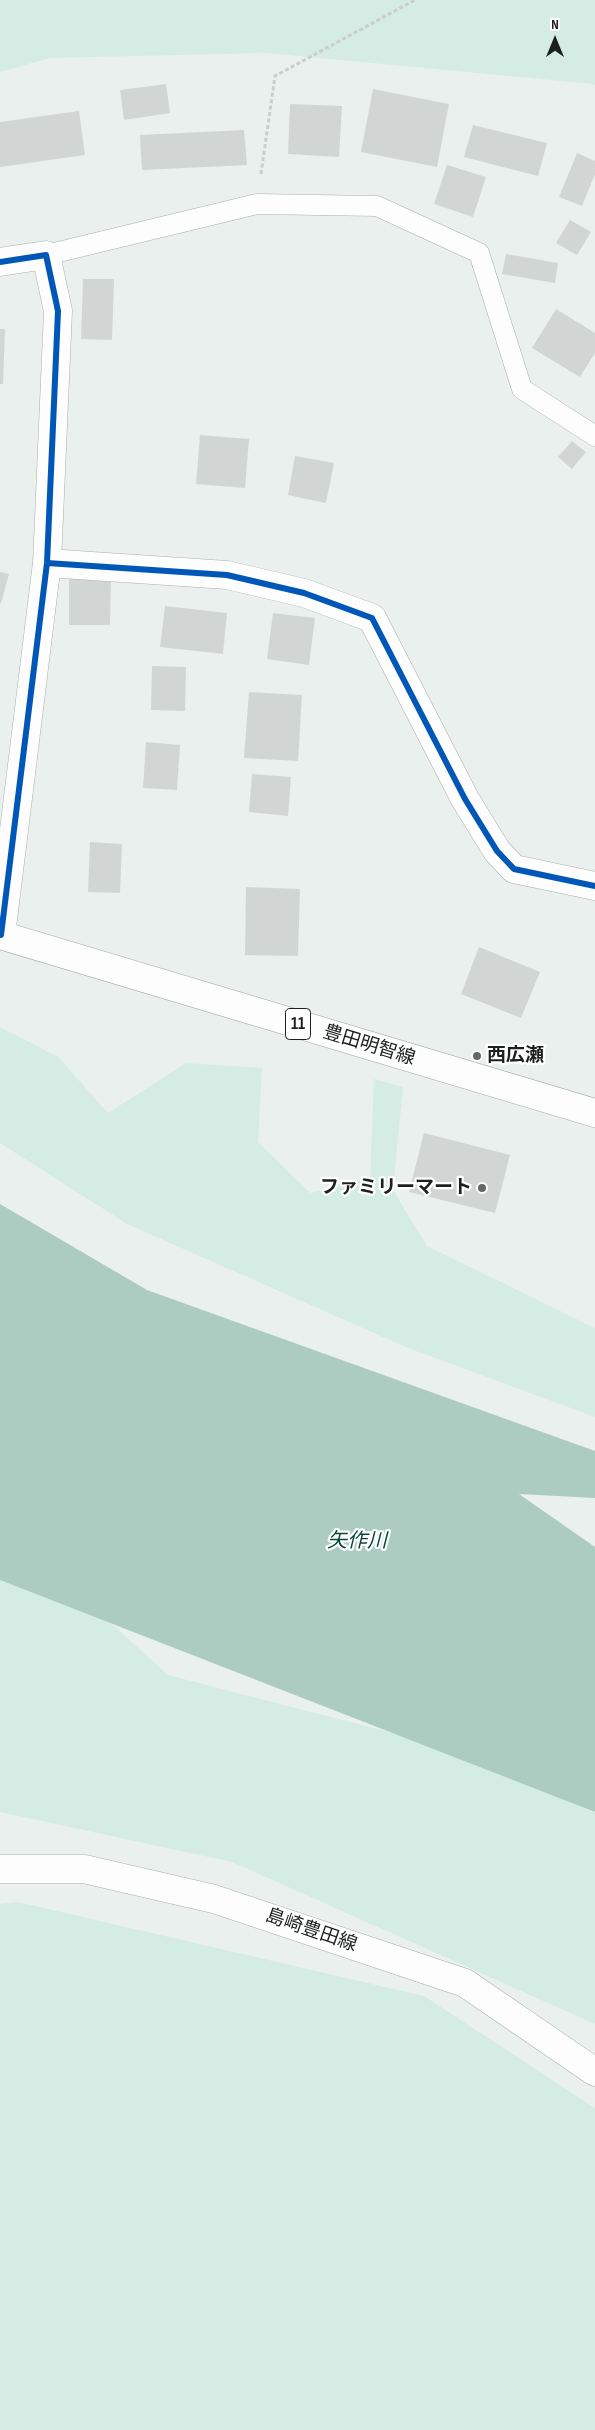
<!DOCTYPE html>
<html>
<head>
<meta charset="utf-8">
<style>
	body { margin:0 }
	#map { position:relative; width:595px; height:2430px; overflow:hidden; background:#eaf0ee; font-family:"Sofia Sans Condensed",sans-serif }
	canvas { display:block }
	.north { position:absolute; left:530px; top:15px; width:50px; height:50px; -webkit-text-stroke:4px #fff; paint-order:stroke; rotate:0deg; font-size:14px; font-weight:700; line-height:20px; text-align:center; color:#1b1f1e }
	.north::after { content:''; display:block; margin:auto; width:18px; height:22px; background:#1b1f1e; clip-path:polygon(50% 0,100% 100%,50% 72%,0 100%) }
</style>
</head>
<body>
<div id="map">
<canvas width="595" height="2430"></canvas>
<div class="north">N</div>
</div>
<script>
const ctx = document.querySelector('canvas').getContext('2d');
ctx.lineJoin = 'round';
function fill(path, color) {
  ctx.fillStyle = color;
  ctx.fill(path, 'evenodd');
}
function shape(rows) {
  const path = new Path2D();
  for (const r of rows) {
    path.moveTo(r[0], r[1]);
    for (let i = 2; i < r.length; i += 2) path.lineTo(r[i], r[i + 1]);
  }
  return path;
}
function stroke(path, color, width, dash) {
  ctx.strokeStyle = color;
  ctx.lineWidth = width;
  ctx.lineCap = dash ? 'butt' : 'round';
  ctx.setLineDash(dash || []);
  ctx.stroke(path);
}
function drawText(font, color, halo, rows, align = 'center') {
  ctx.font = font + ' "Sofia Sans Condensed","Noto Sans JP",sans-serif';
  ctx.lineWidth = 4.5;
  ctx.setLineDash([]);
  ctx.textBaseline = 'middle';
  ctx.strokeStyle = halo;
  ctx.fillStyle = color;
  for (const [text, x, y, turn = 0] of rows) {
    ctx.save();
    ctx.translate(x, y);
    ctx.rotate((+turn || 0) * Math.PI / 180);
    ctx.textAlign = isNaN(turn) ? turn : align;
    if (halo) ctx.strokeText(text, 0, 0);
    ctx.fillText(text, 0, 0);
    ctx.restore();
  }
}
const green = shape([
	[0,0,595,0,595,86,593,84,266,53,50,58,0,72],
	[0,1027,58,1057,108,1113,186,1063,262,1068,258,1142,310,1193,370,1178,374,1079,403,1087,393,1190,427,1246,595,1328,595,1417,408,1348,127,1224,0,1143],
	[0,1539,35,1554,168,1675,439,1745,595,1813,595,2024,232,1862,0,1812],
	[18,1902,424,1996,595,2108,595,2430,0,2430,0,1904]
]);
const water = shape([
	[0,1204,147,1290,595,1451,595,1498,519,1494,595,1547,595,1812,0,1580]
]);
const building = shape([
	[166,84,170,113,124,120,120,90],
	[373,89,449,104,437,167,361,152],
	[290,104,342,106,339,157,288,154],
	[79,111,85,155,0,167,0,122],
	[473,125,547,143,538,176,464,157],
	[244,130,247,165,142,170,140,135],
	[577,153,595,161,595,174,582,206,559,197],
	[447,165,486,177,473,217,434,204],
	[570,220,591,232,577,255,556,243],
	[506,254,558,263,555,283,502,274],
	[83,279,114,279,112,340,81,339],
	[556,309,595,333,595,353,580,377,532,348],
	[0,329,5,329,3,384,0,384],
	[200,435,249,439,245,488,196,484],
	[572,441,586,452,572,469,558,457],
	[295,456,334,463,326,503,288,495],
	[0,572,9,574,1,603,0,603],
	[69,577,111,578,110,625,69,625],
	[165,606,227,613,223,654,160,647],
	[273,613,315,618,309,665,267,659],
	[152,666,186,667,185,711,151,710],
	[249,692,302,695,298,761,244,758],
	[146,742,180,745,177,790,143,788],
	[252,774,291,777,288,816,249,812],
	[90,842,122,844,120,893,88,892],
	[246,887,300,889,298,956,245,955],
	[479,947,540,972,521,1018,461,994],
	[424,1133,510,1155,495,1213,409,1192]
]);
const path = shape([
	[261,174,275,76,415,0]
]);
const lane = shape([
	[46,255,257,204,377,206,479,253,522,389,595,436]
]);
const street = shape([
	[0,262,46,255,58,311,47,563,1,935],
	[47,563,227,575,304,593,372,618,465,799,497,851,514,869,595,886]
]);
const secondary = shape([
	[0,1869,84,1869,214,1899,465,1983,595,2072]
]);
const primary = shape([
	[0,935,595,1113]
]);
const cycleway = shape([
	[0,262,46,255,58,311,47,563,1,935],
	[47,563,227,575,304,593,372,618,465,799,497,851,514,869,595,886]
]);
const markers = [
	[477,1056,5,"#636867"],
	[482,1188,5,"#636867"]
];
const shields = [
	[298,1024,25]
];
const shieldNames = [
	["11",298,1024]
];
const streetNames = [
	["豊田明智線",369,1046,17],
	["島崎豊田線",311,1931,19]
];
const poiNames = [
	["西広瀬",487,1056],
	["ファミリーマート",472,1188,"right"]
];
const waterNames = [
	["矢作川",357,1542]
];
fill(green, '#d5ece5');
fill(water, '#acccc2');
fill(building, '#d1d6d4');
stroke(lane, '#aaafad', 21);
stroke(street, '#aaafad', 29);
stroke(secondary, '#aaafad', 29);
stroke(primary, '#aaafad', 29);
stroke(path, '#cacdcb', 3, [4, 2.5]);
stroke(lane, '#fcfdfc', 20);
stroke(street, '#fcfdfc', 28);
stroke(secondary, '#fcfdfc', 28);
stroke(primary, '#fcfdfc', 28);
stroke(cycleway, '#0057b8', 6);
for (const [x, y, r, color] of markers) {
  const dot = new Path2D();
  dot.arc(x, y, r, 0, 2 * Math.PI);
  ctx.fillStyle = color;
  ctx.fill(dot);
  stroke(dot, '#fff', 2);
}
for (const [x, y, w] of shields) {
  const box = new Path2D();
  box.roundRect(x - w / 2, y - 15.5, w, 31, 4);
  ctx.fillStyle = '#fff';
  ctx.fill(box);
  stroke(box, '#1b1f1e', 1);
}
drawText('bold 18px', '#1b1f1e', null, shieldNames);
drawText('19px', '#1b1f1e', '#fff', streetNames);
drawText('bold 19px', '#1b1f1e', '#fff', poiNames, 'left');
drawText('italic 20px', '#084739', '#fff', waterNames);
</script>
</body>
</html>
